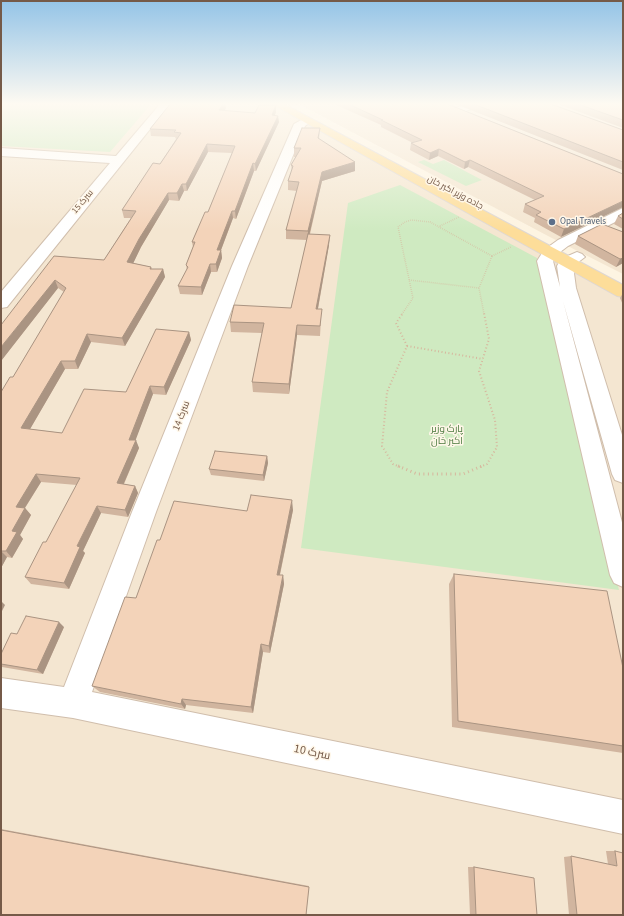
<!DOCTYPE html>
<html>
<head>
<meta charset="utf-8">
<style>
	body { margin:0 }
	#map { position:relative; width:624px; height:916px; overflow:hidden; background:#fdf4e2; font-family:"Source Sans 3",sans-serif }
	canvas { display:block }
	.frame { position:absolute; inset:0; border:2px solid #755a48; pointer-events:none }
</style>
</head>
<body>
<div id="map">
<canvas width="624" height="916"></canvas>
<div class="frame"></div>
</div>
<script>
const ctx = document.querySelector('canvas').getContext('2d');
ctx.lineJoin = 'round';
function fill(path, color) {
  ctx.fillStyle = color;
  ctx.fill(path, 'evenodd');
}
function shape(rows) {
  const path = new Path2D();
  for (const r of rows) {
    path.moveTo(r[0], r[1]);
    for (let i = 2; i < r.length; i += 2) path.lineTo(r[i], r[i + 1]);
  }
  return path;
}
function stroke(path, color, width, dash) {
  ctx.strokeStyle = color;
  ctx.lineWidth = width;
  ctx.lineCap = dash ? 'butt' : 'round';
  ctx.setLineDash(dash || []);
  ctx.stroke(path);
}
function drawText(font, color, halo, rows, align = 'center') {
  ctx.font = font + ' "Source Sans 3",Cairo,sans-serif';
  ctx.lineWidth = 3;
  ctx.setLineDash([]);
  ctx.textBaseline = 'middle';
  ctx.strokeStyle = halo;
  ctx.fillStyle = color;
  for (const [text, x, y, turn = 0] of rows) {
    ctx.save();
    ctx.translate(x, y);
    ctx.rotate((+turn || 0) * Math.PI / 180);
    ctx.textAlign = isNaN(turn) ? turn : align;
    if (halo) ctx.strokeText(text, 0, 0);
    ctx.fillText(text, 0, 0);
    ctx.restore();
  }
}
const residential = shape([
	[1,103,275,103,623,292,623,915,1,915],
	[297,103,623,103,623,274,548,236]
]);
const green = shape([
	[1,103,152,103,110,152,1,146],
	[424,160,433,164,444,160,482,180,466,186,418,162],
	[400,185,537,258,619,590,301,548,348,203]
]);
const pathFar2 = shape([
	[440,226,459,217],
	[492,256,511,247],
	[409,280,479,288],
	[402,314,413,298,398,227,405,222,411,220,430,222,492,256],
	[484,314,479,288,492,256]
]);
const pathFar1 = shape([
	[407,346,483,359],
	[400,467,393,464,382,446,387,392,407,346,396,323,403,313],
	[480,467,487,464,497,447,495,420,479,371,489,339,484,313]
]);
const path = shape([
	[398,466,417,474,463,474,482,466]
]);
const minor = shape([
	[161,103,171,103,7,307,1,308,1,292,110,163,1,156,1,148,116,156,161,103],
	[471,103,485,103,484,105,459,113,454,110,455,108,471,103],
	[307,117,313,120,305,126,248,266,156,512,92,692,623,800,623,834,73,718,1,708,1,678,64,687,132,512,232,266,294,124,307,117],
	[623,208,623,218,568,246,555,256,553,261,560,287,557,266,561,259,577,252,582,254,585,257,573,266,576,288,623,438,623,483,615,480,612,474,563,301,623,526,623,587,614,583,610,575,537,261,544,250,558,240,623,208]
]);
const major = shape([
	[270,103,282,103,623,285,623,297,617,296,270,103]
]);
const wall = shape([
	[171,103,225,103,226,108,224,111,255,113,276,112,275,115,279,122,256,171,254,171,236,219,233,218,221,250,222,258,217,272,211,272,202,295,180,294,178,286,187,270,186,265,193,247,192,242,208,212,232,153,208,152,187,191,184,191,179,201,169,200,141,247,133,263,151,267,152,269,163,269,165,277,125,346,91,342,78,369,65,369,30,429,62,433,126,392,189,332,191,340,166,395,153,394,135,440,139,448,124,484,135,486,138,493,128,517,101,513,83,551,85,553,69,589,31,584,25,577,46,542,77,485,41,482,25,508,31,515,20,535,23,539,12,558,7,557,1,568,1,392,13,377,64,292,58,288,1,361,54,256,104,260,131,218,124,218,122,210,160,164,176,139,175,137,151,136,150,129],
	[332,103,445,103,623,174,561,237,534,222,535,218,523,212,525,204,535,200,468,167,464,169,438,156,429,160,410,150,411,143,413,143,381,127,381,125],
	[453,103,548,103,623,130,623,170],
	[555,103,623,103,623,128],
	[320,128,319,139,355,171,322,181,310,234,329,245,318,309,321,319,320,336,297,335,289,394,253,392,252,382,262,333,231,332,230,322,291,308,307,240,286,239,286,230,297,191,288,190,288,181,292,171,291,165,296,157,294,157,294,148],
	[623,213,623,229,614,224,618,216],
	[623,232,623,263,616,267,575,244,578,236],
	[623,293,623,305,620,298],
	[267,456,268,463,264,481,211,475,209,469],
	[293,510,280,575,283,575,284,584,270,653,263,652,253,713,186,705,185,709,100,692,92,686,136,598,160,540,247,511],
	[454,574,623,668,623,753,452,727,449,584],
	[64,627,43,674,2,667,1,666,1,654,17,634],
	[1,829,309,886,306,915,1,915],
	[606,851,615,851,623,915,569,915,564,857,571,856,608,864],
	[468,867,474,867,537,915,470,915]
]);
const shadedWall = shape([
	[224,103,225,103,226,108,220,117,219,110],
	[276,105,276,112,272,122,272,115],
	[278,116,279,122,256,171,255,164],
	[207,144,208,152,187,191,186,184],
	[439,149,438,156,429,160,430,153],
	[470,160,468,167,464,169,465,162],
	[355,162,355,171,322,181,308,240,308,231,322,172],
	[253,163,254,171,236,219,235,211],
	[182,184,184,191,179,201,177,193],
	[168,193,169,200,141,247,130,270,127,262,139,239],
	[623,201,623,207,561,237,564,229],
	[232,211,233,218,221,250,222,258,217,272,216,264,217,250],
	[330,235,329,245,316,319,316,309],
	[623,258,623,263,616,267,620,259],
	[210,264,211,272,202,295,201,287],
	[163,269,165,277,125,346,122,338],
	[55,280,58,288,1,361,1,347],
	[297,325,297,335,289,394,289,384],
	[189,332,191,340,166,395,164,387],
	[87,334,91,342,78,369,75,361],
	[61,361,65,369,26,436,21,428],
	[150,386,153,394,133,447,136,440,139,448,121,490,117,483,129,440],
	[267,456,268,463,264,481,263,475],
	[36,474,41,482,21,514,16,507],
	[135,486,138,493,128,517,125,510],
	[292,500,293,510,278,583,277,575],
	[97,506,101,513,83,551,85,553,69,589,64,583,77,546],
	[25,508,31,515,20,535,23,539,12,558,6,551,12,531],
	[1,551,7,557,1,568],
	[283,575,284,584,270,653,269,646],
	[1,601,5,605,1,613],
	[59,622,64,627,43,674,37,670],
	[261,644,263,652,253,713,251,707],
	[182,699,186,705,185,709,181,704]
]);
const building = shape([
	[171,103,224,103,219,110,255,113,259,105,276,105,272,115,278,116,255,164,253,163,235,211,232,211,217,250,221,250,216,264,210,264,201,287,178,286,188,267,186,265,195,242,192,242,205,212,208,212,235,146,207,144,186,184,182,184,177,193,168,193,139,239,127,262,151,267,150,269,163,269,122,338,87,334,75,361,61,361,21,428,62,433,84,389,126,392,156,329,189,332,164,387,150,386,129,440,136,440,117,483,135,486,125,510,97,506,77,546,80,547,64,583,25,577,43,542,46,542,80,478,36,474,16,507,25,508,12,531,17,532,6,551,1,551,1,392,10,377,13,377,66,288,55,280,1,347,1,325,54,256,104,260,136,211,122,210,153,163,160,164,181,133,174,132,176,130,150,129,171,103],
	[346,103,445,103,623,174,623,201,564,229,536,215,541,212,525,204,544,196,470,160,465,162,439,149,430,153,411,143,422,140,381,120,383,120,346,103],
	[471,103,548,103,623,130,623,162,471,103],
	[575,103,623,103,623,120,575,103],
	[302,128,320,128,318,138,355,162,322,172,308,231,286,230,299,182,288,181,293,166,291,165,301,148,294,148,302,128],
	[623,213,623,219,618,216,623,213],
	[602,224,623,232,623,258,620,259,578,236,602,224],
	[308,234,330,235,316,309,322,309,320,326,297,325,289,384,252,382,264,323,230,322,234,305,291,308,308,234],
	[215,451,267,456,263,475,209,469,215,451],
	[251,495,292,500,277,575,283,575,269,646,261,644,251,707,182,699,181,704,92,686,125,597,136,598,157,540,160,540,174,501,247,511,251,495],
	[454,574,607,591,623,668,623,746,458,721,454,574],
	[26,616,59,622,37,670,1,664,1,654,11,633,17,634,26,616],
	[1,830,309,887,306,915,1,915,1,830],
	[615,851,623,853,623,915,577,915,571,856,617,866,615,851],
	[474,867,534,878,537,915,476,915,474,867]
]);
const markers = [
	[552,222,4,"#5c6f8a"]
];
const farStreetnames = [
	["جاده وزیر اکبر خان",455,193,28],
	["سرک 15",83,202,-50]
];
const farServicenames = [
	["Opal Travels",560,222]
];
const streetNames = [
	["سرک 14",182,416,-69]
];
const parkNames = [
	["پارک وزیر",447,430],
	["اکبر خان",447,442]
];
const nearStreetnames = [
	["سرک 10",312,753,12]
];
fill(residential, '#f4e6d1');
fill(green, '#cfeac1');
stroke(minor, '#d0beac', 2);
stroke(major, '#ded7d3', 2);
stroke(pathFar2, '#d7b69d', 1.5, [0.5, 1.5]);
stroke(pathFar1, '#d7b69d', 2, [1, 2.5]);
stroke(path, '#d7b69d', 3, [1, 3.5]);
fill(minor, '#fff');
fill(major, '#fddd99');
fill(wall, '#d1b59f');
fill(shadedWall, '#aa9482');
fill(building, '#f3d3b9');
stroke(building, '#aa9482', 1);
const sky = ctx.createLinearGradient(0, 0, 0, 231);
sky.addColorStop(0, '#94c4e7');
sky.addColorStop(0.45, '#fefaf2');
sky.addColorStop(1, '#fefaf200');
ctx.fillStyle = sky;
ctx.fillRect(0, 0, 624, 231);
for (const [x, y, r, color] of markers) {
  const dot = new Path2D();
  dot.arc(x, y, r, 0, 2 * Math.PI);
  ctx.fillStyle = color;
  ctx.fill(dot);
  stroke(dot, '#fff7e9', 1.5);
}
drawText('9px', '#755a48', '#fff7e9', farStreetnames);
drawText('9px', '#4e5e75', '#fff7e9', farServicenames, 'left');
drawText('10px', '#755a48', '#fff7e9', streetNames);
drawText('10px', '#4e7b40', '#fff7e9', parkNames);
drawText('12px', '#755a48', '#fff7e9', nearStreetnames);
</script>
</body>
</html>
